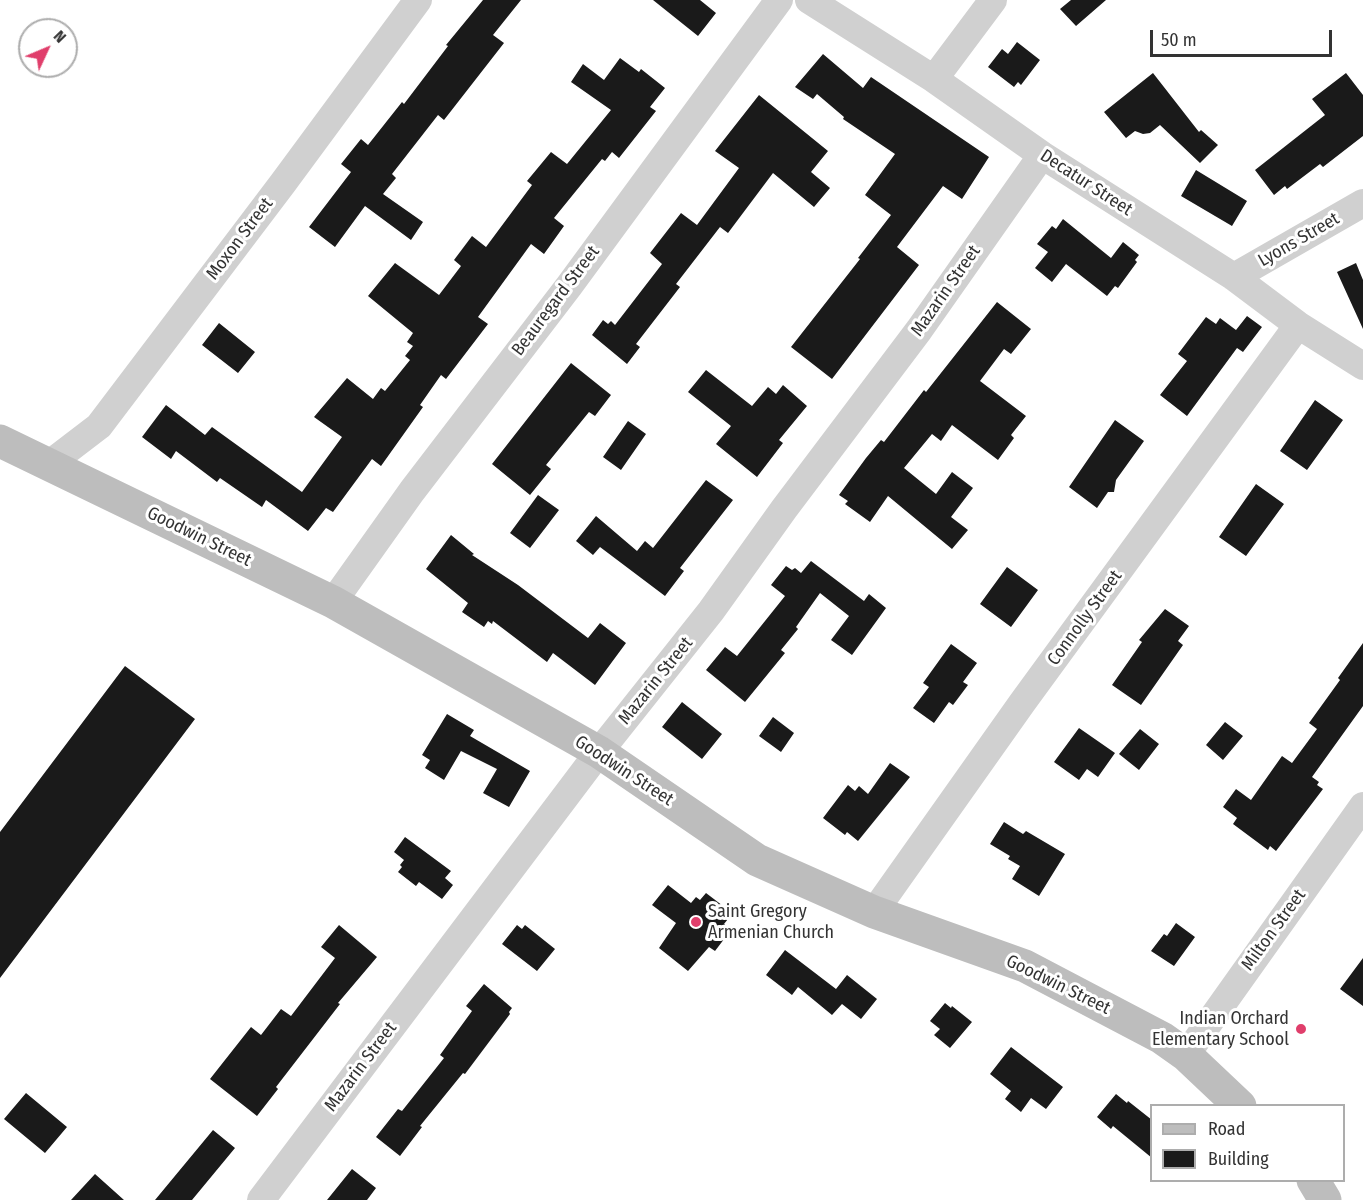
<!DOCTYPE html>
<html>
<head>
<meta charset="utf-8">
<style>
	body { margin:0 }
	#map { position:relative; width:1363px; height:1200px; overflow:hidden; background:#fff; font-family:"Fira Sans Condensed",sans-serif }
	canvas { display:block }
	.legend { position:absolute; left:1150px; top:1104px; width:195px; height:78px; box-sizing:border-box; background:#fff; border:2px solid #adadad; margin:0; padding:8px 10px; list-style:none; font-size:18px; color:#333 }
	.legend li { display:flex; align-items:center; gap:12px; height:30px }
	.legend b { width:30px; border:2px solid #adadad }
	.north { position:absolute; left:18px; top:18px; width:60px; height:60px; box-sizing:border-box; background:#fff; border:2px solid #adadad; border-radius:50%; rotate:46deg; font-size:16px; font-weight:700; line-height:24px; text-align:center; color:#333 }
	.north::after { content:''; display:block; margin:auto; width:21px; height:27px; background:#e03e6b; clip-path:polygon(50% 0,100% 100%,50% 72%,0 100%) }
	.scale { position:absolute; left:1150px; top:30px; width:182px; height:27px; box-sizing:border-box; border:3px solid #333; border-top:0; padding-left:8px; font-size:18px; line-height:21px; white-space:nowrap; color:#333; -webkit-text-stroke:4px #fff; paint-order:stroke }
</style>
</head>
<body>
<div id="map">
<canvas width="1363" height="1200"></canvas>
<ul class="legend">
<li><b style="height:8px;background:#bdbdbd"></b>Road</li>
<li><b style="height:16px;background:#1a1a1a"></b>Building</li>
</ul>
<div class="north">N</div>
<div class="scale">50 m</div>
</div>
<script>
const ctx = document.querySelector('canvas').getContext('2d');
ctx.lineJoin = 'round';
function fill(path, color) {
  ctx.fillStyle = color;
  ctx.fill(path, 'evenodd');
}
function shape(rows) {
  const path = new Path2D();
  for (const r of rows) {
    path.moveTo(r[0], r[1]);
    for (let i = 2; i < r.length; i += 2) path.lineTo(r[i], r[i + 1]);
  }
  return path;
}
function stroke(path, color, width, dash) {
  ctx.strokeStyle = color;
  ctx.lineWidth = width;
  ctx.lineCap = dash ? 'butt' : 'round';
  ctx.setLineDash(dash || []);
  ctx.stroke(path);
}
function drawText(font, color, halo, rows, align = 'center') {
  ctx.font = font + ' "Fira Sans Condensed",sans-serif';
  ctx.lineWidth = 6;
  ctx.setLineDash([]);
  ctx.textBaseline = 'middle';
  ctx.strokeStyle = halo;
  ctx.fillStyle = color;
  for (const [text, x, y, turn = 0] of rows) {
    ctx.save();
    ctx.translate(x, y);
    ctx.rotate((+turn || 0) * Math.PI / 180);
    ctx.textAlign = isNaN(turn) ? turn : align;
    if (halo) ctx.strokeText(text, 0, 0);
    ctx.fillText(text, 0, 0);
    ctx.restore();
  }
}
const building = shape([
	[483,0,521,0,493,35,504,43,444,120,438,115,392,174,396,178,383,194,423,222,411,240,365,206,335,247,309,227,351,172,341,164,361,139,368,145,402,102,404,104,448,46,446,45],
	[653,0,700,0,716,13,698,36],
	[1071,0,1106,0,1076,26,1060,9],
	[1017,42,1040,60,1021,85,1018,82,1014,87,988,67,1002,49,1008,54],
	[823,54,863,88,871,77,989,157,962,199,943,186,897,247,919,265,832,379,791,347,860,259,858,258,891,215,865,195,895,154,843,119,844,117,817,94,813,99,795,87],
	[620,58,639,72,641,69,665,88,650,107,656,111,619,158,612,152,605,161,602,159,554,218,564,226,544,254,531,244,478,317,488,324,446,379,441,375,420,405,423,407,381,466,372,459,333,512,326,508,308,531,266,500,262,507,220,478,217,482,176,451,171,459,142,437,166,405,205,435,212,427,302,492,342,437,314,417,347,378,373,399,381,388,385,391,410,360,405,356,413,346,407,342,413,333,368,296,395,263,439,295,461,266,454,260,472,236,486,247,532,185,527,181,551,152,567,164,611,110,571,82,583,64,604,80],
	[1153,73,1199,132,1201,130,1218,145,1200,163,1160,125,1150,133,1143,134,1135,131,1126,138,1104,112],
	[1346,73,1363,95,1363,136,1323,167,1320,164,1287,189,1285,186,1274,195,1255,170,1325,115,1312,99],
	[759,95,828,151,811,172,830,188,814,207,773,173,728,233,720,227,676,284,680,287,636,344,640,347,627,364,592,335,603,320,608,324,611,321,615,325,662,264,650,253,681,213,697,225,739,168,715,151],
	[1196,170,1247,201,1232,226,1181,196],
	[1063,219,1111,258,1123,242,1139,255,1135,260,1137,262,1118,288,1115,286,1107,296,1066,264,1052,282,1035,268,1048,252,1037,244,1052,226,1056,229],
	[1356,263,1363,280,1363,329,1337,272],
	[997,302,1031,329,1011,354,1004,349,980,381,1026,416,1011,435,1014,438,998,460,952,425,941,441,932,434,904,468,936,494,952,472,973,488,951,517,968,530,952,549,888,496,870,522,845,504,848,501,839,495,866,458,881,440,884,442,924,390,926,392],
	[1247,316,1262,327,1243,352,1237,348,1187,416,1160,395,1187,361,1178,354,1206,317,1216,324,1220,318,1236,330],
	[219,323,255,352,238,373,202,345],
	[571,363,611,395,595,416,589,412,546,465,551,469,530,495,492,464],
	[706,370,752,406,768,387,776,394,783,385,807,406,779,440,783,443,757,477,716,444,731,426,688,392],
	[1315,400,1343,420,1307,470,1280,451],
	[1115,420,1144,441,1116,480,1114,492,1108,492,1097,508,1069,487],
	[628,421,646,434,621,470,603,457],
	[706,480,733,500,680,568,684,571,665,596,600,547,593,555,576,541,596,516,637,551,645,541,653,548],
	[1256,484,1284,504,1246,556,1219,537],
	[538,495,559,510,530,548,510,533],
	[451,535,474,554,472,555,518,585,588,638,600,623,626,643,595,685,553,653,547,662,493,621,492,624,488,621,484,627,462,612,468,603,426,569],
	[811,561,864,601,869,594,886,608,852,655,831,640,849,616,820,593,796,627,798,629,781,650,785,653,745,702,706,670,725,647,737,656,785,596,771,585,786,566,792,570,795,568,801,573],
	[1007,567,1038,590,1011,627,980,604],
	[1165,609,1189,626,1178,641,1183,645,1141,705,1112,685,1142,642,1139,640],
	[1363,643,1363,706,1312,777,1319,782,1317,785,1323,789,1276,851,1270,846,1268,850,1233,824,1237,818,1223,807,1236,789,1251,800,1282,756,1292,763,1317,729,1309,723,1340,680,1338,678],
	[951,644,977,663,963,682,968,685,953,705,949,702,934,723,913,708,929,687,923,683],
	[125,666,195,719,0,978,0,832],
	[682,702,722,734,702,759,662,727],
	[447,714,474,730,470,736,530,771,509,807,483,793,497,769,461,751,444,780,425,768,430,760,422,755],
	[773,717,794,733,781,752,759,736],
	[1225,722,1243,736,1223,760,1206,745],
	[1079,728,1115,753,1098,777,1087,769,1079,780,1054,762],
	[1140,729,1159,744,1139,770,1119,754],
	[890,763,910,777,858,841,847,832,845,835,823,818,848,785,855,791,859,786,868,794],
	[1004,822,1023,834,1026,831,1065,854,1039,896,1012,879,1020,866,1008,859,1010,856,990,844],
	[405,837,451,871,445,878,453,885,442,899,419,882,416,886,398,872,402,867,400,865,404,860,394,852],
	[668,885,691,903,696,897,700,900,706,893,727,909,722,915,728,919,724,924,731,930,715,951,709,947,688,971,659,948,676,923,652,905],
	[1176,923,1195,937,1174,966,1151,951,1164,934,1167,936],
	[339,925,377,957,338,1003,340,1004,276,1087,278,1089,257,1116,210,1079,251,1027,261,1035,281,1009,291,1016,335,958,321,947],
	[517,925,522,929,525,925,555,949,537,971,502,944],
	[785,950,836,989,847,975,877,999,861,1019,842,1004,832,1015,798,987,792,995,766,975],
	[1363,958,1363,1006,1340,989],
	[484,984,512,1008,509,1012,510,1014,465,1074,463,1073,420,1126,422,1127,400,1156,376,1137,398,1109,402,1111,444,1058,440,1055,472,1011,466,1006],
	[945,1003,951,1008,952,1006,972,1022,950,1048,934,1035,940,1029,930,1021],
	[1011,1047,1063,1087,1046,1109,1031,1098,1021,1112,1005,1099,1011,1091,990,1074],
	[26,1093,67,1127,45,1153,4,1119],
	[1116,1094,1127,1103,1128,1101,1152,1120,1152,1158,1113,1126,1111,1129,1097,1117],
	[213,1130,235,1148,192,1200,155,1200],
	[352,1169,376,1188,367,1200,327,1200],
	[95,1174,124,1200,71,1200]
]);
const minor = shape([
	[809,0,934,79,1042,155,1234,277,1298,325,1363,366],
	[934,79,993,0],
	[1234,277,1363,203],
	[48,465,99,426,283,183,418,0],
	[333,602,412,491,569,286,779,0],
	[874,912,1022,703,1298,325],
	[1186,1055,1363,806],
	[261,1200,599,752,711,611,784,509,919,330,1042,155]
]);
const secondary = shape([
	[0,441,333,602,599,752,757,860,874,912,1025,966,1162,1038,1186,1055,1240,1106],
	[1313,1180,1325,1200]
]);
const markers = [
	[696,922,6,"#e03e6b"],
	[1301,1029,6,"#e03e6b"]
];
const streetNames = [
	["Decatur Street",1086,183,33],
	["Moxon Street",240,239,-53],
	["Lyons Street",1299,240,-30],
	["Mazarin Street",946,291,-55],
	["Beauregard Street",556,301,-53],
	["Goodwin Street",199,537,26],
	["Connolly Street",1085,618,-54],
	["Mazarin Street",656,681,-51],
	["Goodwin Street",624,771,33],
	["Milton Street",1274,930,-54],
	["Goodwin Street",1058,985,26],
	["Mazarin Street",361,1067,-53]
];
const poiNames = [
	["Saint Gregory",708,912],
	["Armenian Church",708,933],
	["Indian Orchard",1289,1019,"right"],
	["Elementary School",1289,1040,"right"]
];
fill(building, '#1a1a1a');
stroke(minor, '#d0d0d0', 28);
stroke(secondary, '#bdbdbd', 33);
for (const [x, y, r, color] of markers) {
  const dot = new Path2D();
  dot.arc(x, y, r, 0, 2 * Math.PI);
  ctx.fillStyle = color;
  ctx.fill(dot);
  stroke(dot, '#fff', 2);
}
drawText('18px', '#333', '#fff', streetNames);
drawText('18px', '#333', '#fff', poiNames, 'left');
</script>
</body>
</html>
